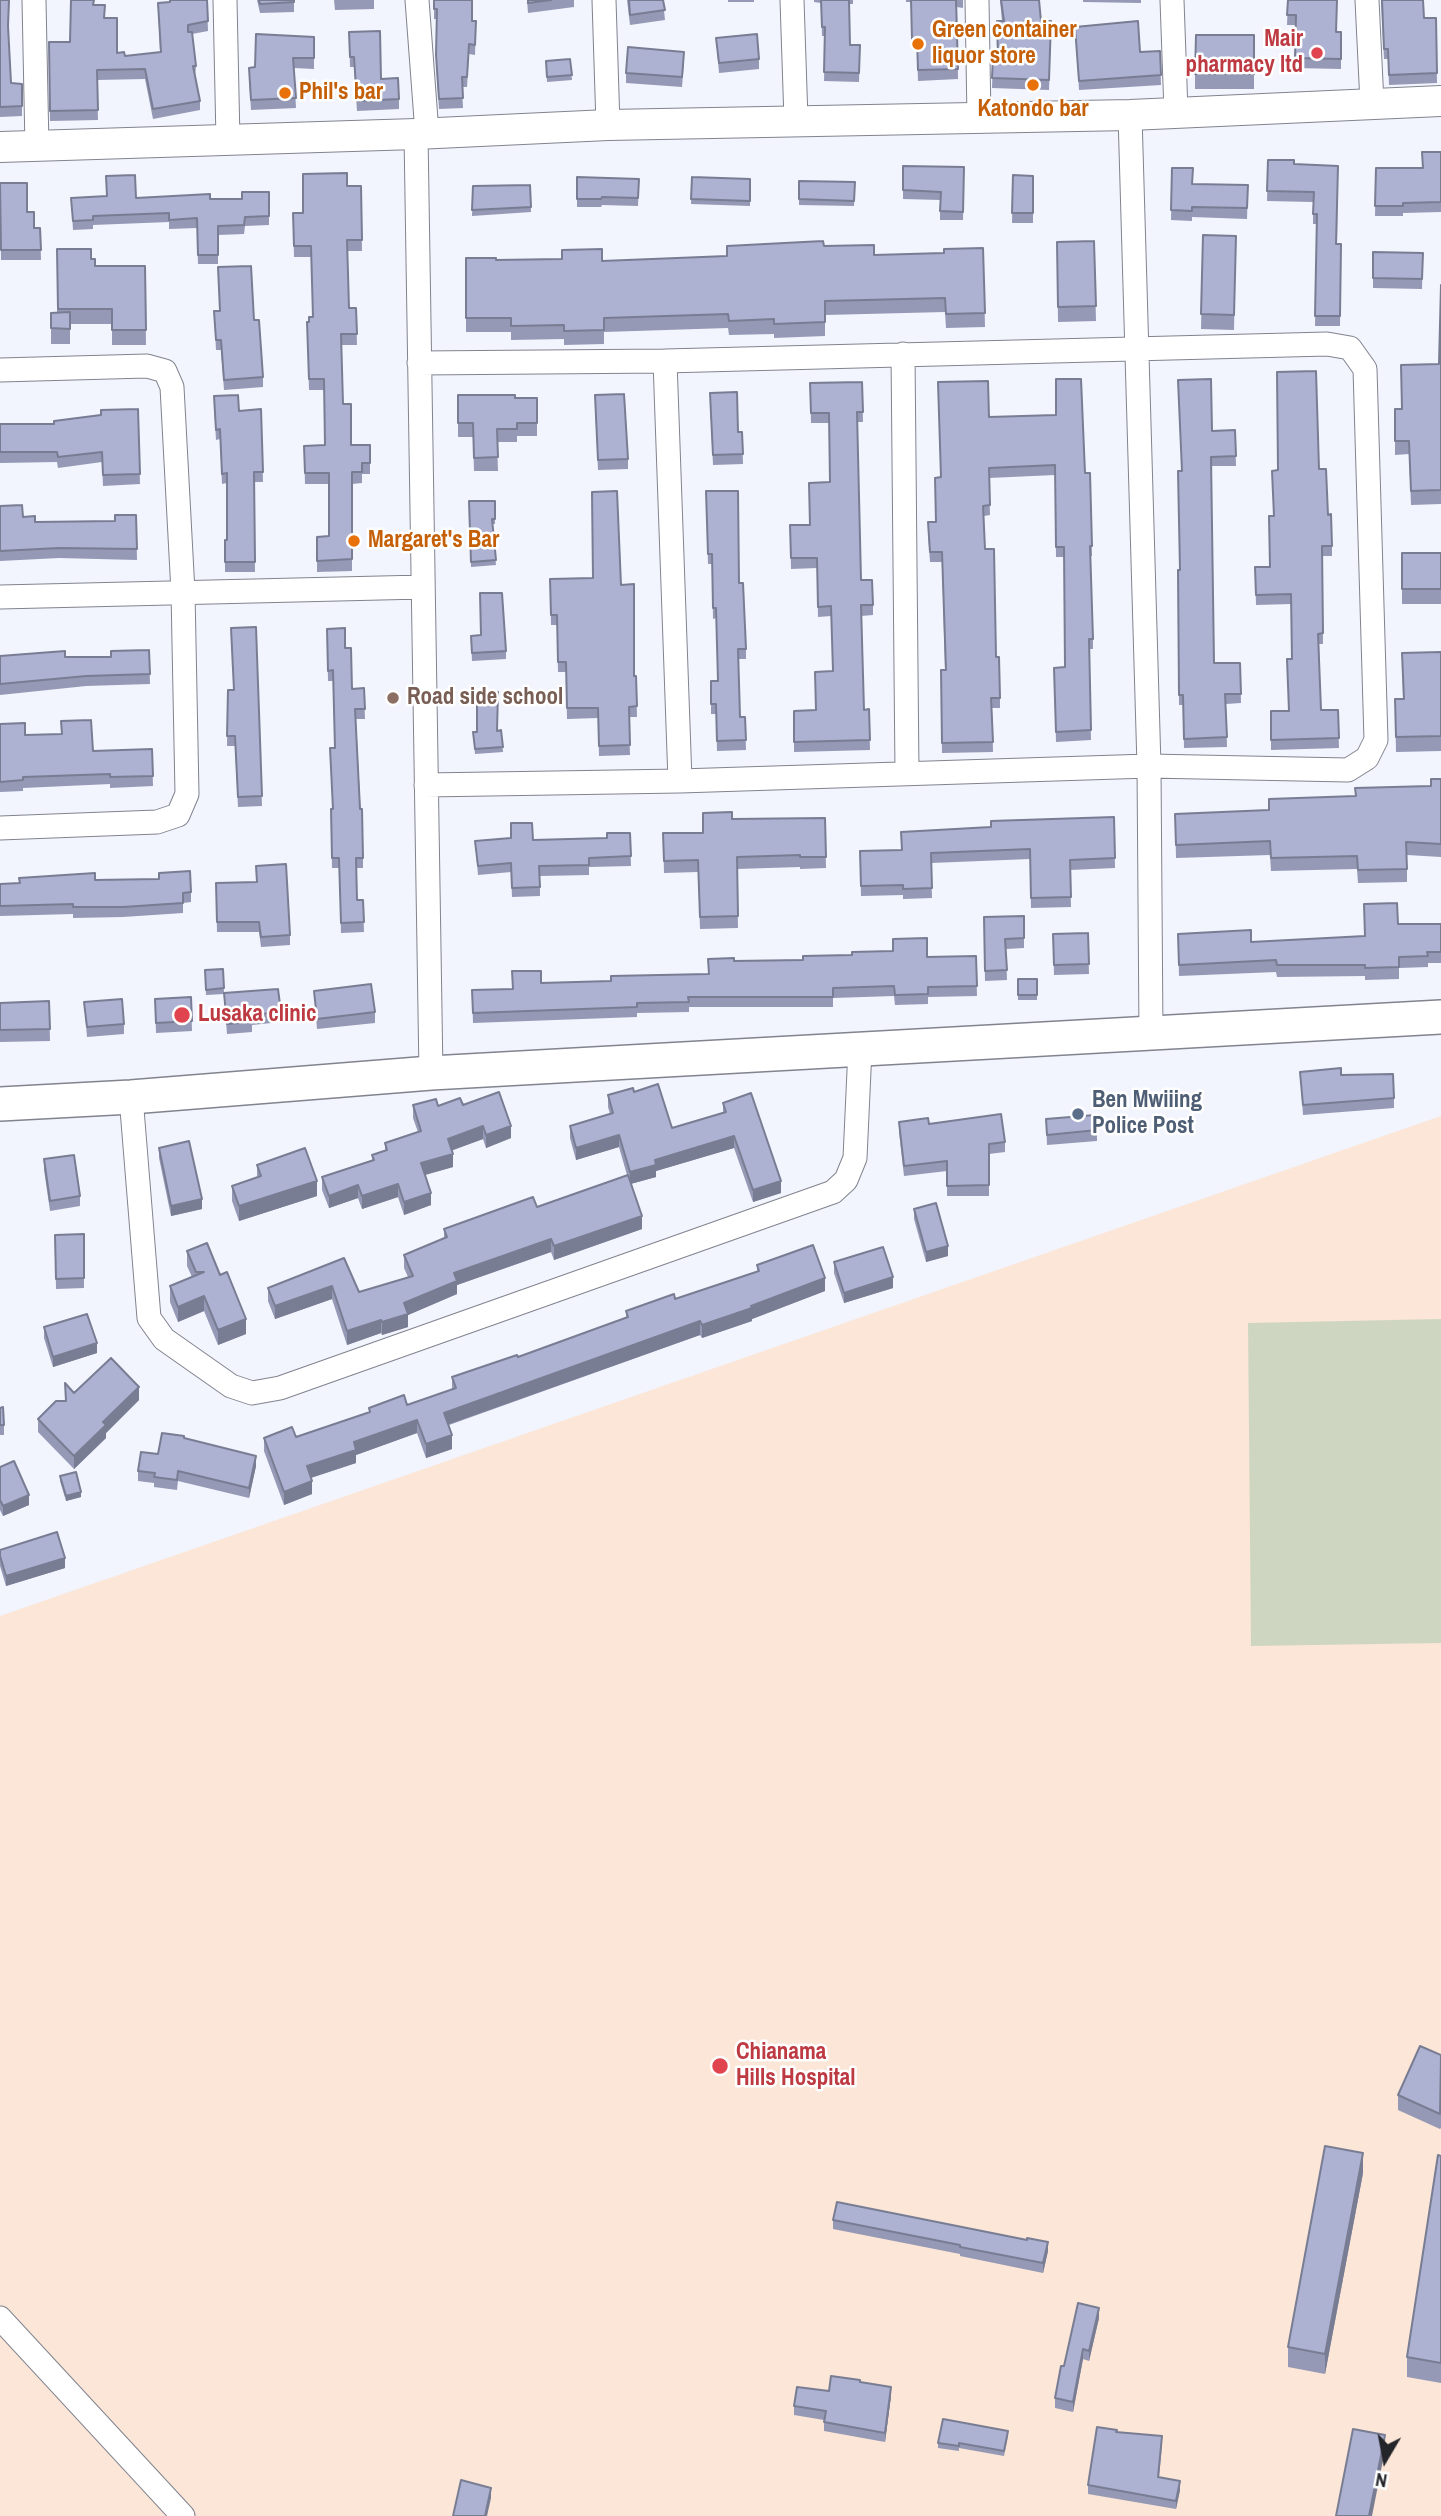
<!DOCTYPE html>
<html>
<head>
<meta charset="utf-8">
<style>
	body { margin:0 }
	#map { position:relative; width:1441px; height:2516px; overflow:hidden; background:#f2f4fe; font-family:"Archivo Narrow",sans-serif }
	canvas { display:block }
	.north { position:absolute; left:1350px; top:2425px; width:70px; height:70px; -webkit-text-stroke:5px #fff; paint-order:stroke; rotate:190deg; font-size:19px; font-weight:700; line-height:28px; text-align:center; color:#242529 }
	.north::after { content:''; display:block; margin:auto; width:24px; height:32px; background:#242529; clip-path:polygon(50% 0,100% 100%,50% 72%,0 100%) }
</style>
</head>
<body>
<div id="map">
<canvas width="1441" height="2516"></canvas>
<div class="north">N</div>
</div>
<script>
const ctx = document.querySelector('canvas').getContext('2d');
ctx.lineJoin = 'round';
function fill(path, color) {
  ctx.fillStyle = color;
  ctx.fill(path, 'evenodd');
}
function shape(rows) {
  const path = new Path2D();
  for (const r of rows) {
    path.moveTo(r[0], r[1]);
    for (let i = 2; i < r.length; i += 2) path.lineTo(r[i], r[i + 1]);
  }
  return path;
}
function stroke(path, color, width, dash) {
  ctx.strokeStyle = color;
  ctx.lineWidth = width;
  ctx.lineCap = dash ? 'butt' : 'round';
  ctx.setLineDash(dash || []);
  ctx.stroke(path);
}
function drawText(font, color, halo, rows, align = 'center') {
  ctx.font = font + ' "Archivo Narrow",sans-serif';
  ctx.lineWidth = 5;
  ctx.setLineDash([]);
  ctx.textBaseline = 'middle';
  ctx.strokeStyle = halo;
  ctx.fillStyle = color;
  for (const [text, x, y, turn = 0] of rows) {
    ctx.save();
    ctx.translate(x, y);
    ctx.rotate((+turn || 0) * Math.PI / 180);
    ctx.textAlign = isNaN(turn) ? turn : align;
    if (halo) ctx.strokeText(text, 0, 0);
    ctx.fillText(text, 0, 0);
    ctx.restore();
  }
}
const medical = shape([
	[1441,1116,1441,2516,0,2516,0,1616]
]);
const green = shape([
	[1441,1319,1441,1643,1251,1646,1248,1323]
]);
const minor = shape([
	[34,0,37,147],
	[225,0,228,140],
	[417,0,427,133],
	[604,0,608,125],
	[792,0,796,120],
	[977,0,979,118],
	[1172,0,1176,112],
	[1367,0,1372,103],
	[1130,115,1149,766,1151,1034],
	[416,134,431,1073],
	[903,354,907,773],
	[665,361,680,781],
	[419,363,665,361,1327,344,1350,348,1365,369,1376,740,1367,758,1348,770,1149,766,680,781,426,785],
	[0,370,147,366,165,371,172,387,183,592,187,794,178,815,157,822,0,828],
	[0,597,423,587],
	[131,1097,149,1318,164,1339,231,1386,252,1393,280,1388,833,1192,846,1180,855,1158,860,1049],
	[0,2318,183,2516]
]);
const tertiary = shape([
	[0,147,416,134,608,125,1130,115,1441,101]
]);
const secondary = shape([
	[0,1104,131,1097,431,1073,1441,1017]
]);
const wall = shape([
	[0,0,8,31,11,83,22,106,22,116,0,117],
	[71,0,94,0,94,5,105,18,117,53,125,56,160,52,158,3,169,2,169,0,207,0,208,31,192,34,196,66,195,76,200,101,200,110,153,119,145,79,97,80,98,120,50,121,49,42,70,42],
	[257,0,294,0,294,12,260,13],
	[334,0,374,0,374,9,335,10],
	[434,0,472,21,476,21,475,55,469,54,467,87,462,87,463,108,439,109,436,65,436,19,434,19],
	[527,0,574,0,574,7,528,13],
	[627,0,663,0,665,20,630,25],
	[728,0,754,0,754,2,728,2],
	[814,0,853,0,853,4,849,4,850,45,860,45,859,82,824,81,825,36,822,36,821,3,814,2],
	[906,0,963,0,963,8,957,7,958,79,918,81,917,49,912,49,911,2,906,2],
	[1000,0,1039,0,1041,21,1051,31,1049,90,992,88,993,56,998,57,1002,21],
	[1083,0,1141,0,1141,3,1083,2],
	[1288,0,1336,32,1341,32,1341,69,1295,68,1296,25,1287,25],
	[1381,0,1424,18,1436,18,1437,83,1389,85,1388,59,1384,59],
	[1075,27,1140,52,1160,51,1161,85,1079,90],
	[349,32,381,79,399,99,399,109,357,111,354,67,350,67],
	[1254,35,1254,89,1195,89,1195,74],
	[314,37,314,69,294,68,296,108,251,110,249,78,255,67],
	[716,38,759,59,759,69,719,73],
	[570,59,572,80,547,82,546,61],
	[684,62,682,87,626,83,626,73],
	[1441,152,1441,212,1403,213,1403,216,1375,216,1376,168,1422,168],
	[1268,160,1294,164,1338,166,1337,244,1341,244,1340,326,1315,326,1317,224,1313,224,1313,202,1267,201],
	[903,166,964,167,963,220,940,220,940,200,903,199],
	[1172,168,1193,184,1248,185,1247,219,1192,217,1192,221,1171,220],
	[1013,175,1033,176,1033,223,1012,223],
	[577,177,639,179,638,206,602,205,601,207,577,207],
	[692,177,750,179,750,206,691,204],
	[799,181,855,182,854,206,799,205],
	[0,183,27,212,34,228,40,228,41,260,1,260],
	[530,185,531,212,472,216,473,186],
	[347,186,361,186,362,251,347,251,349,308,356,308,357,345,341,345,343,404,351,445,370,463,370,474,362,474,362,483,352,484,352,571,317,572,317,537,329,536,329,484,305,484,304,446,325,445,324,390,309,390,307,322,309,322,313,317,311,257,294,257,293,213,303,213],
	[269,192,269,225,245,226,244,234,218,235,218,264,198,264,197,228,169,229,169,222,93,225,93,229,73,230,71,198,242,199],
	[1203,235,1236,236,1234,330,1201,329],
	[1094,241,1096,321,1058,322,1057,242],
	[824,246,874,255,944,253,983,248,985,327,946,328,945,312,825,315,825,336,774,338,774,334,729,335,728,328,604,332,604,344,564,345,564,339,511,340,511,332,466,332,466,258,496,260,602,261,727,256],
	[57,249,91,259,95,266,145,266,146,345,112,345,112,324,70,324,70,344,51,344,51,313,57,312],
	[1373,252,1423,253,1422,289,1373,288],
	[1441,285,1441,504,1411,505,1409,454,1395,455,1395,409,1402,409,1439,364],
	[214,311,254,320,263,377,263,387,224,390,221,350,216,350],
	[862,382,863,422,857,422,861,580,873,605,873,615,861,616,864,710,869,709,870,750,794,752,794,711,816,710,833,671,831,616,818,617,817,568,791,569,790,525,810,525,830,482,829,423,811,423,810,383],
	[458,395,537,398,537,436,517,436,517,442,497,442,498,471,474,471,473,437,458,437],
	[710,403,738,432,742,432,743,464,713,465],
	[595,405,628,459,628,469,598,470],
	[214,406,239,411,261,409,263,482,254,482,255,572,225,572,225,540,227,540,227,483,222,484,220,439,216,440],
	[138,409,140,484,103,486,102,462,58,468,57,462,0,463,0,424,54,424],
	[989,417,1085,473,1090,473,1092,556,1090,556,1093,639,1093,649,1089,649,1091,740,1056,742,1054,668,1065,667,1064,557,1056,557,1055,475,989,478,990,515,984,516,985,549,1000,698,1000,708,992,708,993,752,942,753,941,670,945,670,942,562,930,562,928,533,936,522,941,477],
	[1235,430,1236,466,1211,466,1214,663,1240,663,1241,703,1226,704,1227,747,1184,748,1183,705,1179,705,1178,570,1180,570,1182,471,1212,431],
	[1319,469,1328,515,1332,546,1332,556,1322,556,1323,644,1319,644,1321,710,1338,710,1339,748,1271,750,1271,711,1289,711,1292,659,1291,604,1256,605,1255,567,1270,567],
	[706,491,739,583,746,649,746,659,738,659,740,717,745,717,746,750,717,751,716,714,711,714,711,691,718,681,716,618,713,619,712,564,708,564],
	[469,501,495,501,495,524,492,524,496,565,471,567],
	[0,506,35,522,115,521,136,515,137,560,59,558,0,561],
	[1402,553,1441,553,1441,604,1402,604],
	[593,578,621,585,634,676,636,676,637,717,629,717,630,755,599,756,598,718,567,719,566,672,558,672,557,625,551,625,550,579],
	[256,627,262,806,238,807,235,746,227,746,228,690,234,690],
	[327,629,345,648,352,689,364,688,365,719,356,719,363,858,363,868,356,868,357,900,363,900,364,932,341,933,339,868,332,868,331,809,333,809,335,748,333,681,328,681],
	[481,635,506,651,506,659,472,661,471,636],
	[149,650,150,684,86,686,0,695,0,656,65,657,111,657],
	[1441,652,1441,751,1396,752,1395,699,1403,699,1402,653],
	[0,724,25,735,93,751,152,749,153,786,110,788,110,784,23,788,23,791,0,792],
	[501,730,503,752,475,754,473,732],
	[1441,779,1441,857,1407,855,1407,882,1358,883,1357,869,1271,871,1270,855,1176,858,1175,814,1269,810,1355,796,1431,786],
	[1114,817,1115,868,1070,870,1071,907,1031,908,1030,859,931,863,932,898,903,899,903,895,861,896,860,851,902,850,991,827],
	[825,818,826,868,800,869,800,867,737,869,738,928,700,929,698,872,664,873,663,833,703,833,732,819],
	[630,833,631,866,589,867,589,875,540,876,540,896,512,897,511,872,478,875,475,841,511,838,533,840,607,838],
	[95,880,191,892,191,902,183,903,183,913,123,917,73,918,73,914,0,916,0,884],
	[216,883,290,935,290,945,261,947,259,932,217,932],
	[1024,916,1024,948,1006,949,1007,980,985,981,984,917],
	[1398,924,1441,924,1441,963,1428,963,1428,967,1399,968,1399,979,1365,980,1365,976,1277,977,1276,972,1179,976,1178,934,1251,942,1364,936],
	[1088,933,1089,974,1054,975,1053,934],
	[976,956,977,996,928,997,928,1004,895,1005,894,996,833,998,833,1007,689,1007,689,1012,637,1013,637,1017,473,1023,472,990,513,989,541,983,611,981,709,974,734,961],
	[223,969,224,993,281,1012,281,1022,252,1025,252,1032,227,1034,224,994,206,995,205,970],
	[1018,979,1037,979,1037,1000,1018,1000],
	[314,991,375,1012,375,1023,317,1029],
	[191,997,192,1031,156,1033,155,999],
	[49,1001,50,1041,0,1042,0,1003],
	[84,1002,124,1024,124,1034,87,1037],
	[1300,1072,1341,1075,1394,1098,1394,1108,1303,1115],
	[634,1092,672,1128,723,1113,723,1103,781,1193,753,1202,734,1148,656,1171,656,1177,631,1184,642,1229,554,1260,551,1252,457,1285,457,1294,408,1315,408,1327,382,1335,381,1333,347,1345,332,1299,275,1319,268,1301,268,1288,344,1258,359,1292,408,1277,404,1268,404,1255,444,1238,444,1229,537,1207,627,1175,619,1147,576,1160,570,1138,570,1126,610,1114,608,1107,608,1095],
	[413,1105,438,1106,463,1105,511,1138,486,1148,483,1139,452,1150,453,1167,425,1175,431,1205,404,1215,398,1197,362,1209,358,1198,329,1208,322,1190,322,1177,372,1160,372,1155,385,1151,385,1143,418,1132,413,1118],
	[1046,1119,1097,1130,1097,1141,1047,1145],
	[899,1122,929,1124,1005,1142,1005,1152,989,1154,989,1196,947,1196,947,1171,904,1176,899,1132],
	[159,1148,202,1209,171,1216,159,1158],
	[44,1159,80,1196,80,1206,50,1211,44,1170],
	[257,1165,317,1196,239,1221,232,1201,232,1186,257,1178],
	[914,1209,948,1256,926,1262,914,1219],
	[84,1234,84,1288,56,1289,55,1235],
	[187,1251,220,1275,246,1334,218,1345,204,1311,178,1322,170,1302,170,1286,192,1277,187,1266],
	[834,1262,893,1288,844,1303,834,1273],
	[757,1265,825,1291,752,1319,752,1321,702,1338,700,1335,449,1425,452,1449,426,1458,417,1433,356,1455,356,1463,311,1478,312,1494,284,1505,264,1451,264,1438,296,1437,369,1412,369,1408,407,1405,452,1390,452,1377,518,1357,626,1318,626,1311,675,1299,757,1272],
	[44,1327,97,1353,53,1367,44,1338],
	[65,1383,74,1393,139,1400,106,1433,106,1438,74,1469,38,1432,38,1419,65,1401],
	[0,1408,4,1425,4,1435,0,1435],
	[184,1439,256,1466,249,1498,178,1481,177,1490,154,1487,154,1483,138,1481,138,1471,158,1454],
	[0,1467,29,1505,3,1516,0,1510],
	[60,1476,81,1497,66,1501,60,1481],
	[0,1550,65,1568,6,1586,0,1566],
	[1441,2055,1441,2128,1440,2129,1398,2110,1398,2095],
	[1441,2156,1441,2383,1407,2377,1407,2357],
	[1363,2173,1325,2374,1288,2367,1288,2347],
	[833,2220,1048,2251,1043,2273,960,2256,960,2254,833,2229],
	[1099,2318,1089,2361,1083,2359,1073,2412,1055,2408,1055,2398,1064,2366],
	[860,2382,891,2396,885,2442,824,2431,824,2420,794,2415,794,2406,829,2391],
	[1117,2432,1162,2445,1159,2478,1180,2490,1176,2509,1088,2494,1088,2485],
	[1008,2436,1004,2456,959,2448,959,2451,938,2448,938,2443]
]);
const shadedWall = shape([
	[483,1126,483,1139,448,1152,448,1139],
	[511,1126,511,1138,486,1148,486,1135],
	[619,1135,619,1147,576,1160,576,1148],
	[734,1136,734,1148,656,1171,656,1177,630,1184,630,1172,655,1160],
	[453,1154,453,1167,421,1176,421,1163],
	[317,1181,317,1196,239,1221,239,1206],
	[781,1181,781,1193,753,1202,753,1190],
	[398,1184,398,1197,362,1209,362,1196],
	[358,1185,358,1198,329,1208,329,1196],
	[431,1193,431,1205,404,1215,404,1202],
	[202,1199,202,1209,171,1216,171,1206],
	[642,1216,642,1229,554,1260,554,1246],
	[551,1239,551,1252,457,1285,457,1294,408,1315,408,1327,382,1335,382,1322,404,1303,454,1273],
	[948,1246,948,1256,926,1262,926,1252],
	[893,1277,893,1288,844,1303,844,1293],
	[825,1278,825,1291,752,1319,752,1321,702,1338,702,1325],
	[332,1286,332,1299,275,1319,275,1306],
	[204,1296,204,1311,178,1322,178,1307],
	[246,1319,246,1334,218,1345,218,1330],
	[381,1320,381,1333,347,1345,347,1331],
	[700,1321,700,1335,444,1426,444,1413],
	[97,1343,97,1353,53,1367,53,1357],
	[139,1387,139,1400,106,1433,106,1438,74,1469,74,1456,103,1422],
	[417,1420,417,1433,356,1455,356,1463,307,1479,307,1466,354,1442],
	[452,1435,452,1449,426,1458,426,1444],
	[256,1456,256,1466,249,1498,249,1488],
	[312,1481,312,1494,284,1505,284,1492],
	[81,1492,81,1497,66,1501,66,1496],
	[29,1495,29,1505,3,1516,3,1506],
	[65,1558,65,1568,6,1586,6,1576],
	[1363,2153,1363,2173,1325,2374,1325,2354],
	[1048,2242,1048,2251,1043,2273,1043,2263],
	[1099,2308,1099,2318,1089,2361,1089,2351],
	[1083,2349,1083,2359,1073,2412,1073,2402],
	[891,2387,891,2396,885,2442,885,2433],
	[1385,2435,1385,2450,1372,2516,1369,2516],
	[1180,2481,1180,2490,1176,2509,1176,2501],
	[491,2488,491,2498,487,2516,485,2516]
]);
const building = shape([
	[0,0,9,0,8,26,11,83,22,84,22,106,0,107,0,0],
	[71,0,94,0,93,5,105,5,104,18,117,18,117,53,124,52,125,56,161,52,158,3,170,2,170,0,207,0,208,21,188,25,188,32,192,32,196,66,193,66,200,101,153,109,145,69,97,70,98,110,50,111,49,42,70,42,71,0],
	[259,0,294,0,294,2,260,4,259,0],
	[434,0,472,0,472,21,476,21,475,45,469,44,467,77,462,77,463,98,439,99,436,55,437,9,434,9,434,0],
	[528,0,551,0,528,3,528,0],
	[629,0,663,0,665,10,630,15,629,0],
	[821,0,849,0,850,45,860,45,859,73,824,72,825,27,822,27,821,0],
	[911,0,956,0,958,69,918,70,917,39,912,39,911,0],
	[1001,0,1039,0,1041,21,1051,21,1049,80,992,78,993,56,998,57,997,21,1004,21,1001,0],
	[1288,0,1337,0,1336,32,1341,32,1341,59,1295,58,1296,15,1287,15,1288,0],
	[1382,0,1423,0,1424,18,1436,18,1437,73,1389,75,1388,49,1384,49,1382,0],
	[1138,21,1140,52,1160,51,1161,75,1079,81,1075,27,1138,21],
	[380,31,381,79,398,78,399,99,357,101,354,57,350,57,349,32,380,31],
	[256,34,314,37,314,58,293,58,296,98,251,100,249,68,255,67,256,34],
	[757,34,759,59,719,63,716,38,757,34],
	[1196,35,1254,35,1254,74,1195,74,1196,35],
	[628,47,684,52,682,77,626,73,628,47],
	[570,59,572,75,547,77,546,61,570,59],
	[1422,152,1441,152,1441,202,1403,203,1403,206,1375,206,1376,168,1423,168,1422,152],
	[1268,160,1294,160,1294,164,1338,166,1336,244,1341,244,1340,316,1315,316,1317,214,1313,214,1314,192,1267,191,1268,160],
	[903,166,964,167,963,212,940,211,941,192,903,190,903,166],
	[1172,168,1193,168,1192,184,1248,185,1247,208,1192,207,1192,211,1171,210,1172,168],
	[347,173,347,186,361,186,362,240,347,240,349,308,356,308,357,334,341,334,343,404,351,404,351,445,370,445,370,463,362,463,362,472,352,472,352,559,317,561,317,537,329,536,329,473,305,473,304,446,325,445,324,379,309,379,307,322,309,322,309,317,313,317,311,246,294,246,293,213,303,213,303,174,347,173],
	[135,175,136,198,210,194,210,199,242,199,242,192,269,192,269,216,245,217,244,225,218,226,218,255,198,255,197,218,169,220,169,213,93,216,93,220,73,221,71,198,107,196,106,176,135,175],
	[1013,175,1033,176,1033,213,1012,213,1013,175],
	[577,177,639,179,638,198,602,197,601,199,577,199,577,177],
	[692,177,750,179,750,201,691,199,692,177],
	[799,181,855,182,854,201,799,199,799,181],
	[0,183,27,183,27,212,34,212,34,228,40,228,41,250,1,250,0,183],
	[530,185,531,207,472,210,473,186,530,185],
	[1203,235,1236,236,1234,315,1201,314,1203,235],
	[823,241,824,246,874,245,874,255,944,253,944,249,983,248,985,313,946,314,945,298,825,301,825,322,774,324,774,319,729,321,728,314,604,318,604,330,564,331,564,325,511,326,511,318,466,318,466,258,496,258,496,260,562,259,562,250,602,249,602,261,727,256,727,246,823,241],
	[1094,241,1096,306,1058,307,1057,242,1094,241],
	[57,249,91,249,91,259,95,259,95,266,145,266,146,330,112,330,112,309,58,309,57,249],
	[1373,252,1423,253,1422,279,1373,278,1373,252],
	[251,266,254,320,259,320,263,377,224,380,221,340,216,340,214,311,220,311,218,267,251,266],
	[1441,285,1441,490,1411,491,1409,441,1395,441,1395,409,1402,409,1401,365,1439,364,1441,285],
	[70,312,70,329,51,328,51,313,70,312],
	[1316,371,1319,469,1326,469,1328,515,1331,514,1332,546,1322,546,1323,633,1318,634,1321,710,1338,710,1339,738,1271,740,1271,711,1289,711,1287,659,1292,659,1291,594,1256,595,1255,567,1270,567,1269,516,1274,516,1272,471,1278,470,1277,372,1316,371],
	[1056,379,1081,379,1085,473,1090,473,1092,546,1090,546,1093,639,1089,639,1091,730,1056,732,1054,668,1065,667,1064,547,1056,547,1055,465,989,468,990,505,983,506,985,549,994,549,996,657,999,657,1000,698,991,698,993,742,942,743,941,670,946,670,942,552,930,552,928,522,936,522,935,478,941,477,938,382,988,381,989,417,1056,415,1056,379],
	[1211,379,1212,431,1235,430,1236,456,1211,457,1214,663,1240,663,1241,694,1225,694,1227,737,1184,739,1183,695,1179,695,1178,570,1180,570,1178,471,1182,471,1178,380,1211,379],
	[862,382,863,412,857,412,861,580,872,580,873,605,861,605,864,710,869,709,870,740,794,742,794,711,816,710,815,672,833,671,831,606,818,607,817,558,791,558,790,525,810,525,809,483,830,482,829,413,811,413,810,383,862,382],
	[737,392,738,432,742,432,743,454,713,455,710,393,737,392],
	[624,394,628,459,598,460,595,395,624,394],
	[238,395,239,411,261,409,263,472,254,472,255,562,225,562,225,540,227,540,227,473,222,474,220,429,216,430,214,396,238,395],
	[458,395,515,395,515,398,537,398,537,423,517,423,517,429,497,429,498,457,474,458,473,423,458,423,458,395],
	[138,409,140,474,103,475,102,452,58,457,57,452,0,452,0,424,54,424,54,421,101,415,101,410,138,409],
	[617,491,621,585,634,584,634,676,636,676,637,706,629,707,630,745,599,746,598,708,567,708,566,662,558,662,557,615,551,615,550,579,593,578,592,492,617,491],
	[706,491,738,491,739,583,743,583,746,649,738,649,740,717,745,717,746,740,717,741,716,704,711,704,711,681,718,681,716,608,713,608,712,554,708,554,706,491],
	[469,501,495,501,495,519,492,519,496,560,471,562,469,501],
	[22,505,23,517,35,516,35,522,115,521,115,515,136,515,137,549,59,548,0,551,0,506,22,505],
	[1402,553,1441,553,1441,589,1402,589,1402,553],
	[480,593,502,593,506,651,472,653,471,636,481,635,480,593],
	[256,627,262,796,238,797,235,736,227,736,228,690,234,690,231,628,256,627],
	[345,628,345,648,351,648,352,689,364,688,365,709,355,709,360,809,362,809,363,858,356,858,357,900,363,900,364,922,341,923,339,858,332,858,331,809,333,809,330,748,335,748,333,670,328,671,327,629,345,628],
	[149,650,150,674,86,676,0,684,0,656,65,651,65,657,111,657,111,651,149,650],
	[1441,652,1441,736,1396,737,1395,699,1404,699,1402,653,1441,652],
	[477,692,498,692,497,731,501,730,503,747,475,749,473,732,477,732,477,692],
	[91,720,93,751,152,749,153,776,110,777,110,774,23,777,23,780,0,782,0,724,25,723,25,735,62,734,61,721,91,720],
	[1431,779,1441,779,1441,844,1406,842,1407,869,1358,870,1357,856,1271,858,1270,841,1176,845,1175,814,1269,810,1269,799,1356,796,1355,788,1431,786,1431,779],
	[732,812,732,819,825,818,826,857,800,857,800,855,737,857,738,916,700,917,698,860,664,861,663,833,703,833,703,813,732,812],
	[1114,817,1115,858,1070,860,1071,897,1031,898,1030,849,931,853,932,888,903,889,903,885,861,886,860,851,902,850,901,832,991,827,991,821,1114,817],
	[511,823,532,823,533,840,607,838,607,833,630,833,631,856,589,858,589,865,539,866,540,887,512,888,511,863,478,866,475,841,511,838,511,823],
	[286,864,290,935,261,937,259,922,217,922,216,883,257,882,256,866,286,864],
	[190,871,191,892,183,893,183,903,123,907,73,907,73,904,0,906,0,884,20,883,19,878,95,873,95,880,159,879,159,873,190,871],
	[1397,903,1398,924,1441,924,1441,952,1427,952,1428,956,1399,957,1399,967,1365,968,1365,965,1277,965,1276,960,1179,965,1178,934,1251,930,1251,942,1365,936,1364,904,1397,903],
	[1024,916,1024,938,1005,939,1007,970,985,971,984,917,1024,916],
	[1088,933,1089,964,1054,965,1053,934,1088,933],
	[927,938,927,957,976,956,977,986,928,987,928,994,895,995,894,986,833,988,833,997,688,997,689,1002,637,1003,637,1007,473,1013,472,990,513,989,512,971,541,971,541,983,611,981,611,976,709,974,708,959,734,958,734,961,803,960,803,956,852,955,852,952,893,951,893,939,927,938],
	[223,969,224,988,206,990,205,970,223,969],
	[1018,979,1037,979,1037,995,1018,995,1018,979],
	[371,984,375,1012,317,1019,314,991,371,984],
	[278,989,281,1012,251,1015,252,1022,227,1024,224,993,278,989],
	[191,997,192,1021,156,1023,155,999,191,997],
	[122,999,124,1024,87,1027,84,1002,122,999],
	[49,1001,50,1029,0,1030,0,1003,49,1001],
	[1341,1068,1341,1075,1393,1074,1394,1098,1303,1105,1300,1072,1341,1068],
	[658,1084,672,1128,726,1112,723,1103,751,1093,781,1181,753,1190,734,1136,655,1160,656,1165,630,1172,619,1135,576,1148,570,1126,613,1113,608,1095,633,1088,634,1092,658,1084],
	[499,1092,511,1126,486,1135,483,1126,448,1139,453,1154,421,1163,431,1193,404,1202,398,1184,362,1196,358,1185,329,1196,322,1177,374,1160,372,1155,387,1150,385,1143,421,1131,413,1105,436,1099,438,1106,460,1098,463,1105,499,1092],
	[1001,1114,1005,1142,989,1144,989,1185,947,1186,947,1161,904,1166,899,1122,928,1118,929,1124,1001,1114],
	[1095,1115,1097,1130,1047,1135,1046,1119,1095,1115],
	[189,1141,202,1199,171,1206,159,1148,189,1141],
	[305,1148,317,1181,239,1206,232,1186,261,1176,257,1165,305,1148],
	[74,1155,80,1196,50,1201,44,1159,74,1155],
	[628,1175,642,1216,554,1246,551,1239,454,1273,457,1281,404,1303,408,1314,382,1322,381,1320,347,1331,332,1286,275,1306,268,1288,344,1258,359,1292,413,1276,404,1255,447,1237,444,1229,533,1197,537,1207,628,1175],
	[936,1203,948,1246,926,1252,914,1209,936,1203],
	[84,1234,84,1278,56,1279,55,1235,84,1234],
	[207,1243,220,1275,227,1272,246,1319,218,1330,204,1296,178,1307,170,1286,204,1272,196,1272,187,1251,207,1243],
	[813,1245,825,1278,751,1306,752,1308,702,1325,700,1321,444,1413,452,1435,426,1444,417,1420,354,1442,356,1450,307,1466,312,1481,284,1492,264,1438,292,1427,296,1437,370,1412,369,1408,404,1395,407,1405,456,1388,452,1377,517,1355,518,1357,628,1317,626,1311,674,1294,675,1299,759,1271,757,1265,813,1245],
	[883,1247,893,1277,844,1293,834,1262,883,1247],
	[87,1314,97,1343,53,1357,44,1327,87,1314],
	[111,1358,139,1387,103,1422,106,1425,74,1456,38,1419,56,1401,66,1401,65,1383,74,1393,111,1358],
	[3,1407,4,1425,0,1425,0,1408,3,1407],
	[162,1433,184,1436,184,1438,256,1456,249,1488,178,1471,177,1480,154,1477,155,1473,138,1471,141,1452,158,1454,162,1433],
	[14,1461,29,1495,3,1506,0,1500,0,1467,14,1461],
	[76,1472,81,1492,66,1496,60,1476,76,1472],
	[57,1532,65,1558,6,1576,0,1556,0,1550,57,1532],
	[1420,2046,1441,2055,1440,2114,1398,2095,1420,2046],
	[1325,2146,1363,2153,1325,2354,1288,2347,1325,2146],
	[1438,2155,1441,2156,1441,2363,1407,2357,1438,2155],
	[837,2202,1027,2240,1027,2238,1048,2242,1043,2263,960,2247,960,2245,833,2220,837,2202],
	[1078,2303,1099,2308,1089,2351,1083,2349,1073,2402,1055,2398,1061,2366,1064,2366,1078,2303],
	[831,2376,860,2380,860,2382,891,2387,885,2433,824,2422,826,2411,794,2406,797,2387,829,2391,831,2376],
	[943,2419,1008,2431,1004,2451,959,2443,959,2446,938,2443,943,2419],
	[1097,2427,1117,2430,1116,2432,1162,2436,1158,2477,1180,2481,1176,2501,1088,2485,1097,2427],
	[1353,2429,1385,2435,1369,2516,1336,2516,1353,2429],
	[461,2480,491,2488,485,2516,453,2516,461,2480]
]);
const markers = [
	[918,44,7,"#e8710a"],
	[1317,53,7,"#e0444e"],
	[1033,85,7,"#e8710a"],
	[285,93,7,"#e8710a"],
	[354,541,7,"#e8710a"],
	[393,698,7,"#8d6e63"],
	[182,1015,9,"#e0444e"],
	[1078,1114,7,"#5c6f8a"],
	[720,2066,9,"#e0444e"]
];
const foodNames = [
	["Green container",932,31],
	["liquor store",932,57],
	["Phil's bar",299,93],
	["Katondo bar",1033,110,"center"],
	["Margaret's Bar",368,541]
];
const healthNames = [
	["Mair",1303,40,"right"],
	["pharmacy ltd",1303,66,"right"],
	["Lusaka clinic",198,1015],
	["Chianama",736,2053],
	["Hills Hospital",736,2079]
];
const educationNames = [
	["Road side school",407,698]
];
const serviceNames = [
	["Ben Mwiiing",1092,1101],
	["Police Post",1092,1127]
];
fill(medical, '#fbe6d7');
fill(green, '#ced6c2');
stroke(minor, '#81838e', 25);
stroke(tertiary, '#81838e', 32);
stroke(secondary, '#81838e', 36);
stroke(minor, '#fff', 23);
stroke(tertiary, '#fff', 30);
stroke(secondary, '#fff', 33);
fill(wall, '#9599b5');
fill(shadedWall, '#797d93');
fill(building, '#adb2d2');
stroke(building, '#797d93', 2);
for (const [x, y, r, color] of markers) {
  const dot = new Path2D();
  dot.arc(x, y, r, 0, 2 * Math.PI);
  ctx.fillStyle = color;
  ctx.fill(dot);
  stroke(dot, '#fff', 2.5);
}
drawText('bold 23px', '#c56008', '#fff', foodNames, 'left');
drawText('bold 23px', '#be3a42', '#fff', healthNames, 'left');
drawText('bold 23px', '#785e54', '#fff', educationNames, 'left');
drawText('bold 23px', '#4e5e75', '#fff', serviceNames, 'left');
</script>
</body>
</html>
